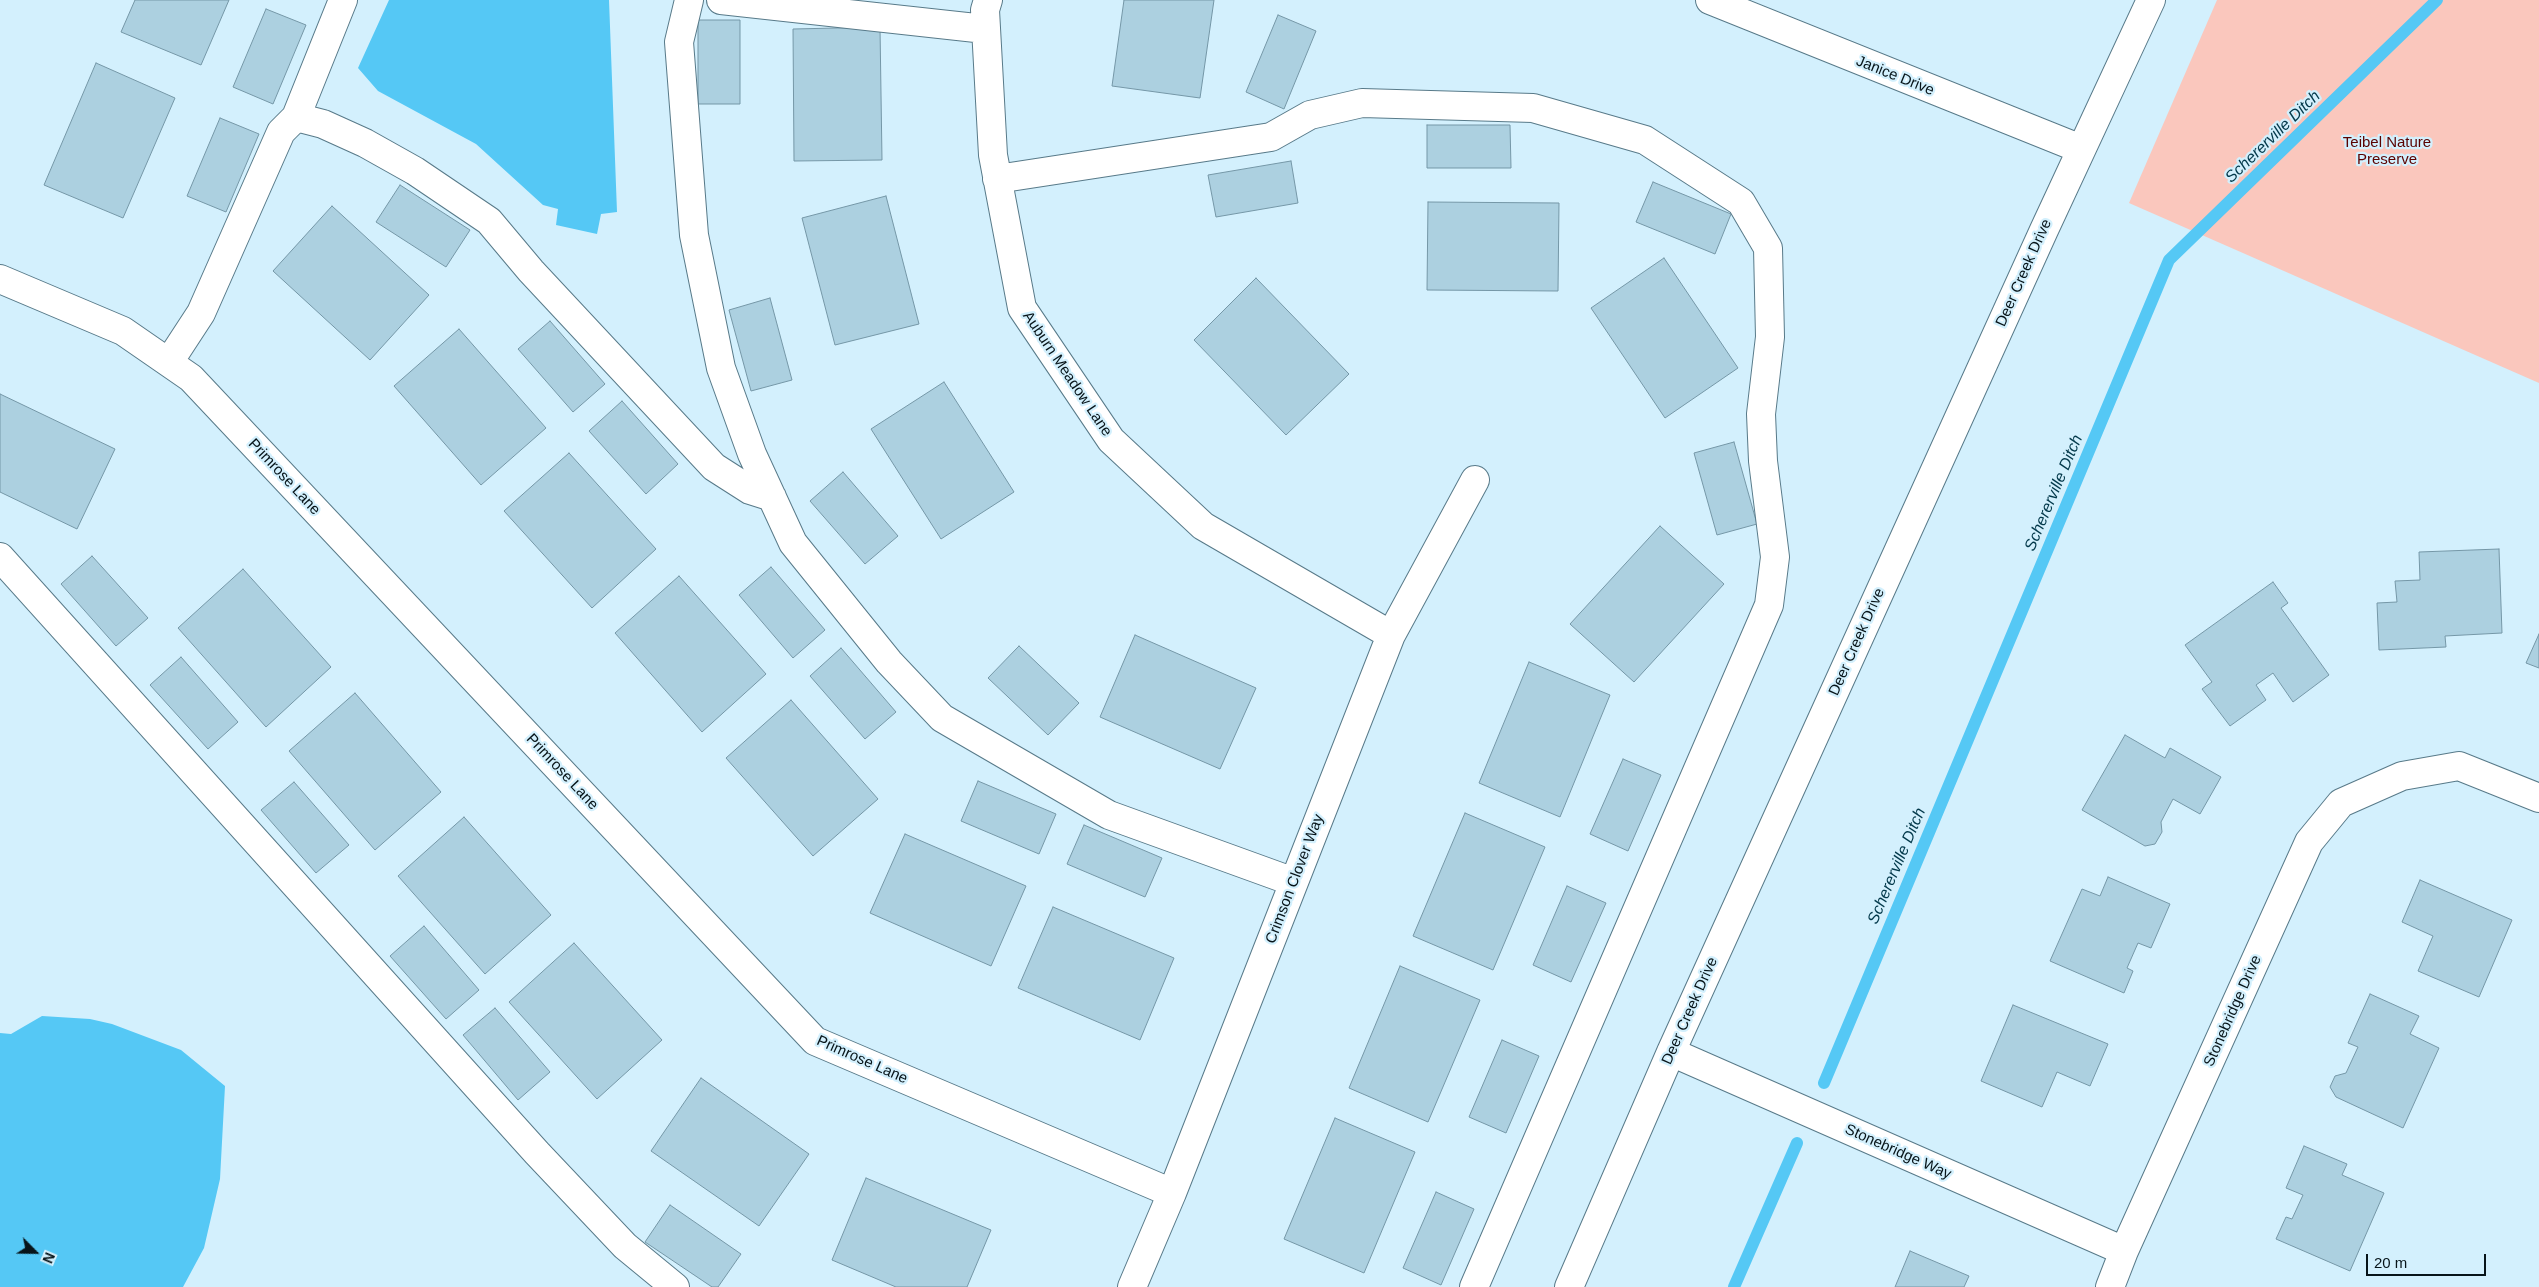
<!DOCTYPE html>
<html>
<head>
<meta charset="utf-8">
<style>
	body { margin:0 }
	#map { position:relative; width:2539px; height:1287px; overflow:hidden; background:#d3f0fd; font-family:Helvetica,sans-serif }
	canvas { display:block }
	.north { position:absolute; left:10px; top:1227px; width:50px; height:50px; -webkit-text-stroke:4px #d3f0fd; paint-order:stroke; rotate:113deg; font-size:14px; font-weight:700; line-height:20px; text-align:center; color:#071419 }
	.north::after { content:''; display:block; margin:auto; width:18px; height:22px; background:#071419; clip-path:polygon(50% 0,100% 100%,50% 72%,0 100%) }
	.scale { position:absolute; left:2366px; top:1254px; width:120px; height:22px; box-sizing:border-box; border:2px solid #071419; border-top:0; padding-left:6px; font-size:15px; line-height:18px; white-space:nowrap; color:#071419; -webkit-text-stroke:4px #d3f0fd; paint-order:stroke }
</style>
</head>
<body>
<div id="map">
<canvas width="2539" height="1287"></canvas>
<div class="north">N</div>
<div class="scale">20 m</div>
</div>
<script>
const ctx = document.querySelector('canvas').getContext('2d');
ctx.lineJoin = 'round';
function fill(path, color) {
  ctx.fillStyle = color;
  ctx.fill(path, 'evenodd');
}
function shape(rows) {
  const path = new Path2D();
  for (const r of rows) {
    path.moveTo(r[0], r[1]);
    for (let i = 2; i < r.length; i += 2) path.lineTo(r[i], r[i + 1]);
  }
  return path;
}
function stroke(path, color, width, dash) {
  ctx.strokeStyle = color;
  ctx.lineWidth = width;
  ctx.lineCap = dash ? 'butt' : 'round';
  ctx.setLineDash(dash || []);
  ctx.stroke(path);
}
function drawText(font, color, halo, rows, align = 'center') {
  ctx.font = font + ' Helvetica,sans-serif';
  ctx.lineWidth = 4.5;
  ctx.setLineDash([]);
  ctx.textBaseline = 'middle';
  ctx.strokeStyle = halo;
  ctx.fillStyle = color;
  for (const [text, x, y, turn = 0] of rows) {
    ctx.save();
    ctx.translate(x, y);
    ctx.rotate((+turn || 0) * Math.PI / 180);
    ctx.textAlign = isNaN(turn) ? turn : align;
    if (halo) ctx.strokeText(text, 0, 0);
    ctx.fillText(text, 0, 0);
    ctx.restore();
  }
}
const green = shape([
	[2217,0,2539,0,2539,383,2129,203]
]);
const water = shape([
	[389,0,609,0,617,212,601,214,597,234,556,225,558,209,543,205,476,144,378,91,358,68],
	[42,1016,90,1019,112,1024,181,1050,225,1086,220,1179,204,1248,183,1287,0,1287,0,1033,11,1034]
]);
const stream = shape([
	[1824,1083,2169,260,2437,0],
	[1734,1287,1797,1143]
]);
const building = shape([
	[135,0,229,0,201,65,121,32,135,0],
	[1124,0,1214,0,1200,98,1112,86,1124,0],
	[266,9,306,25,273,104,233,87,266,9],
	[1278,15,1316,31,1284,109,1246,92,1278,15],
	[698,20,740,20,740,104,698,104,698,20],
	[880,27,882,160,794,161,793,29,880,27],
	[96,63,175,98,123,218,44,185,96,63],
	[220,118,259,134,226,212,187,196,220,118],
	[1427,125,1510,125,1511,168,1427,168,1427,125],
	[1291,161,1298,203,1216,217,1208,175,1291,161],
	[1653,182,1731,214,1715,254,1636,222,1653,182],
	[400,185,470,230,446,267,376,222,400,185],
	[886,196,919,324,835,345,802,218,886,196],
	[1428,202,1559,203,1558,291,1427,290,1428,202],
	[332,206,429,295,370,360,273,271,332,206],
	[1664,258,1738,368,1665,418,1591,308,1664,258],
	[1256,278,1349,374,1286,435,1194,340,1256,278],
	[770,298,792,380,751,391,729,310,770,298],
	[550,321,605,384,573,412,518,349,550,321],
	[459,329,546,428,481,485,394,386,459,329],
	[944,382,1014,492,941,539,871,429,944,382],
	[0,394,115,449,77,529,0,492,0,394],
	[622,401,678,464,646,494,589,431,622,401],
	[1734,442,1757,524,1717,535,1694,453,1734,442],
	[569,453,656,549,592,608,504,511,569,453],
	[843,472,898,536,865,564,810,501,843,472],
	[1660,526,1724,584,1634,682,1570,624,1660,526],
	[2499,549,2502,633,2445,636,2446,647,2379,650,2377,603,2397,602,2395,581,2420,580,2419,552,2499,549],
	[92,556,148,618,116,646,61,584,92,556],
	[771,567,825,630,793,658,739,595,771,567],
	[243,569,331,667,266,727,178,628,243,569],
	[679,576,766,674,702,732,615,633,679,576],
	[2273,582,2288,603,2281,608,2329,675,2293,702,2273,673,2256,685,2266,700,2230,726,2202,689,2212,682,2185,645,2273,582],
	[2539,634,2539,668,2526,663,2539,634],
	[1135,635,1256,688,1220,769,1100,717,1135,635],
	[1019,646,1079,703,1048,735,988,678,1019,646],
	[841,648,896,712,865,739,810,676,841,648],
	[181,657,238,722,208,749,150,685,181,657],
	[1529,662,1610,695,1560,817,1479,783,1529,662],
	[355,693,441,792,375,850,289,751,355,693],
	[791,700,878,799,813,856,726,758,791,700],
	[2125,735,2165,758,2170,748,2221,777,2200,814,2173,799,2161,822,2162,832,2155,844,2145,846,2082,810,2125,735],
	[1623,759,1661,775,1628,851,1590,834,1623,759],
	[978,781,1056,814,1039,854,961,821,978,781],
	[294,782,349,845,316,873,261,810,294,782],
	[1465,813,1545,847,1493,970,1413,936,1465,813],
	[464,817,551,915,485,974,398,876,464,817],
	[1084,825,1162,858,1145,897,1067,864,1084,825],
	[905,834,1026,886,991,966,870,913,905,834],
	[2108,877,2170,904,2151,948,2138,943,2127,968,2133,971,2124,993,2050,961,2082,889,2100,896,2108,877],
	[2420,880,2512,920,2479,997,2418,971,2433,936,2402,922,2420,880],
	[1567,886,1606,903,1571,982,1533,965,1567,886],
	[1053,907,1174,958,1140,1040,1018,988,1053,907],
	[424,926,479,990,446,1019,390,956,424,926],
	[574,943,662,1040,597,1099,509,1002,574,943],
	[1400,966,1480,1000,1428,1122,1349,1088,1400,966],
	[2370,994,2419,1016,2410,1034,2439,1048,2403,1128,2336,1097,2330,1087,2335,1076,2346,1073,2358,1047,2348,1043,2370,994],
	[2013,1005,2108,1044,2090,1086,2057,1072,2042,1107,1981,1081,2013,1005],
	[495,1008,550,1072,518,1100,463,1035,495,1008],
	[1502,1040,1539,1056,1506,1133,1469,1117,1502,1040],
	[701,1078,809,1154,759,1226,651,1151,701,1078],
	[1335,1118,1415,1152,1364,1273,1284,1239,1335,1118],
	[2304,1146,2347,1164,2342,1175,2384,1193,2350,1271,2276,1239,2286,1217,2292,1219,2303,1195,2286,1188,2304,1146],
	[866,1178,991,1230,967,1287,896,1287,832,1260,866,1178],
	[1436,1192,1474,1209,1441,1285,1403,1268,1436,1192],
	[670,1205,741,1254,718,1287,712,1287,645,1242,670,1205],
	[1910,1251,1969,1276,1964,1287,1895,1287,1910,1251]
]);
const minor = shape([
	[689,0,679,42,694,235,721,368,752,454,793,543,889,662,942,718,1109,815,1294,882],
	[721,0,985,29],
	[988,0,985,10,993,155,1022,308,1111,440,1203,526,1391,635],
	[1710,0,2081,149],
	[296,117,343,0],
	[997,179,1271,137,1310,115,1362,103,1533,108,1645,140,1741,202,1768,248,1770,337,1761,414,1763,461,1775,557,1769,605,1474,1287],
	[0,279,123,331,191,378,815,1041,1172,1193],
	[169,362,201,313,281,132,296,117,323,124,365,143,415,171,489,221,531,271,714,467,750,490,772,497],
	[0,557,537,1153,625,1246,675,1287],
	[1671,1052,2124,1251],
	[1132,1287,1172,1193,1391,635,1475,480],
	[1569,1287,1671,1052,2044,230,2151,0],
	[2110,1287,2124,1251,2309,842,2341,803,2402,776,2459,766,2539,798]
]);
const streetNames = [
	["Janice Drive",1895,76,22],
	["Deer Creek Drive",2024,273,-66],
	["Auburn Meadow Lane",1067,374,56],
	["Primrose Lane",284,477,47],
	["Deer Creek Drive",1857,642,-66],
	["Primrose Lane",562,772,47],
	["Crimson Clover Way",1295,879,-69],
	["Deer Creek Drive",1690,1011,-66],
	["Stonebridge Drive",2233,1011,-66],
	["Primrose Lane",862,1060,24],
	["Stonebridge Way",1898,1152,24]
];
const parkNames = [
	["Teibel Nature",2387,143],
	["Preserve",2387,160]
];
const waterNames = [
	["Schererville Ditch",2273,137,-44],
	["Schererville Ditch",2054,493,-67],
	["Schererville Ditch",1897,866,-67]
];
fill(green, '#fac7bd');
fill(water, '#55c8f5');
stroke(stream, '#55c8f5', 12);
fill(building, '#acd0e0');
stroke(building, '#7597a7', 1);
stroke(minor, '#587a89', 30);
stroke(minor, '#fff', 28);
drawText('15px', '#071419', '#d3f0fd', streetNames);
drawText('15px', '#5b0200', '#d3f0fd', parkNames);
drawText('italic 16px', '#03394b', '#d3f0fd', waterNames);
</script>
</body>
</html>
